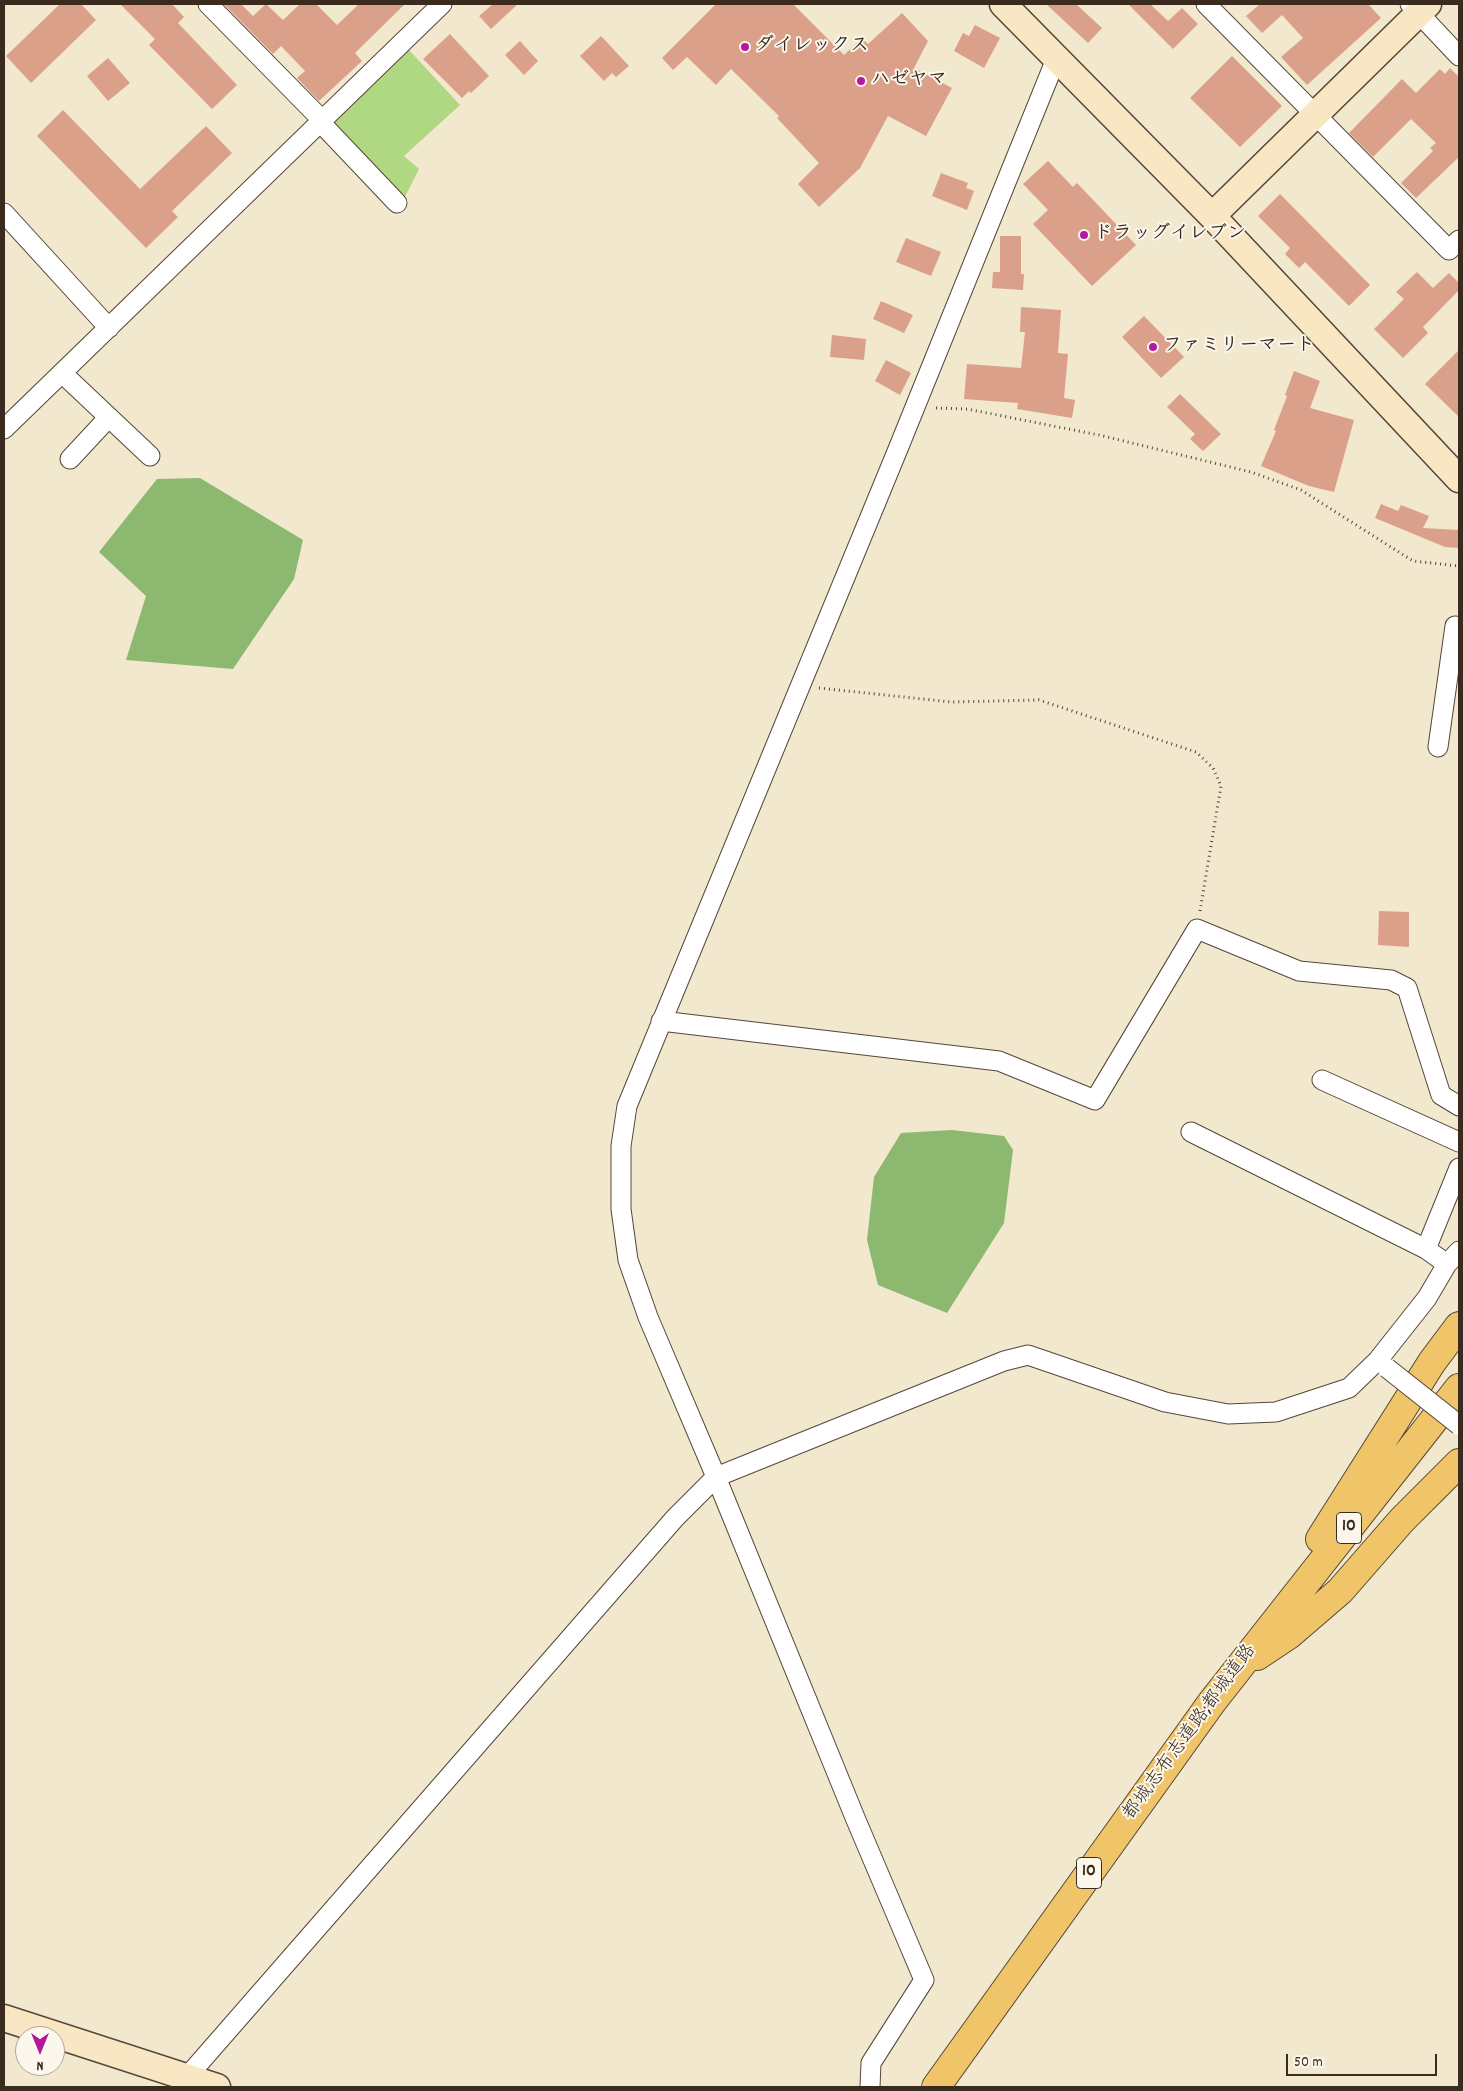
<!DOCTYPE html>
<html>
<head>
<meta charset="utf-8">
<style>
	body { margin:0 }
	#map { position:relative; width:1463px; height:2091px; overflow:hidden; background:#f1e8ce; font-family:Dekko,sans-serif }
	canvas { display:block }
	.frame { position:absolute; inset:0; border:5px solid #3b2a1e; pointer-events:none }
	.north { position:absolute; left:15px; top:2026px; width:50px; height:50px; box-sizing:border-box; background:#fbf7ec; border:1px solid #aea59a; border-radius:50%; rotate:180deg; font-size:14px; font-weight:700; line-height:20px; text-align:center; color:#3b2a1e }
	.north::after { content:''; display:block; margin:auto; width:18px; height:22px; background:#b5179e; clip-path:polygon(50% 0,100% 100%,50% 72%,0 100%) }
	.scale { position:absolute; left:1286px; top:2054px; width:151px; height:22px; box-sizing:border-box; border:2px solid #3b2a1e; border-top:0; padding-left:6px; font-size:15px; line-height:18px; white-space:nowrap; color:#3b2a1e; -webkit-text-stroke:4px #fbf7ec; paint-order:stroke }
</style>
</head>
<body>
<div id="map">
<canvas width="1463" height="2091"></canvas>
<div class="frame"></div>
<div class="north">N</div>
<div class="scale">50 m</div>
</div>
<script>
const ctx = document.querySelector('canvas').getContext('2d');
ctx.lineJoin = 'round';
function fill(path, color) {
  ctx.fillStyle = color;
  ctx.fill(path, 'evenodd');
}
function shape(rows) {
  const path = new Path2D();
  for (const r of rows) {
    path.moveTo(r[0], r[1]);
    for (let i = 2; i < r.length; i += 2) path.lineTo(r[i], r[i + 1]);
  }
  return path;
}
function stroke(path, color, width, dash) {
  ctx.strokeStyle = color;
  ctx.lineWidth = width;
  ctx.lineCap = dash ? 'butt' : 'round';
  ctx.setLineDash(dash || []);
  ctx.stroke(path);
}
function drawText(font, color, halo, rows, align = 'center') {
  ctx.font = font + ' Dekko,"Klee One",sans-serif';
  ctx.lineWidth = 4;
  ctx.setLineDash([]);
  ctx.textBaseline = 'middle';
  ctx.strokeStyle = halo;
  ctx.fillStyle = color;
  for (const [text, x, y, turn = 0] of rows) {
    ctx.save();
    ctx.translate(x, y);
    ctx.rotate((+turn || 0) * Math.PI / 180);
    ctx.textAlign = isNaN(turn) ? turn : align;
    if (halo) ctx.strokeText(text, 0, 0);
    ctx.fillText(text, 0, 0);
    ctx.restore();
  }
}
const green = shape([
	[408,49,460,105,404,156,419,169,403,201,330,120]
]);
const forest = shape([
	[200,478,303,540,294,579,233,669,126,660,146,596,99,552,157,479],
	[952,1130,1004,1136,1013,1150,1004,1223,947,1313,878,1285,867,1240,874,1177,901,1133]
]);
const building = shape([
	[60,4,81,4,96,20,31,83,6,56],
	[120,4,172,4,184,17,178,23,237,85,212,109,149,45,155,39],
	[224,4,241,4,253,16,266,4,283,20,300,4,316,4,337,25,359,4,405,4,355,53,362,61,319,101,297,78,305,71,281,46,273,54],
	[493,4,518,4,491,29,479,16],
	[716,4,793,4,844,55,862,38,868,44,902,13,928,41,914,68,952,88,926,136,888,116,860,168,819,207,798,184,819,163,777,118,779,116,731,69,716,85,687,57,673,70,662,58],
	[1046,4,1076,4,1102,28,1088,43],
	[1128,4,1150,4,1168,21,1182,8,1198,24,1173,49],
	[1260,4,1368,4,1381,18,1307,85,1281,57,1303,38,1282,15,1262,33,1246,16],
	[975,25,1000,38,984,68,954,51,963,33,969,36],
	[450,34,489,76,471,93,469,91,462,98,423,59],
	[601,36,629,66,616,77,612,73,604,81,580,56],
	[520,41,538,61,524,75,505,55],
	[1232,56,1282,106,1240,147,1190,98],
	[108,58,130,83,108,101,87,76],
	[1450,68,1459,77,1459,157,1416,198,1401,183,1433,151,1430,148,1436,143,1411,119,1373,157,1349,133,1402,79,1416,93,1440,69,1445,74],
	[63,110,140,189,206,126,232,153,172,211,178,217,146,248,37,136],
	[1048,161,1073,187,1077,183,1136,245,1092,286,1033,224,1048,210,1023,184],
	[941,173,968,183,966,188,974,191,967,210,932,196],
	[1280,194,1370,285,1349,306,1305,262,1299,268,1285,254,1290,248,1258,216],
	[1000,236,1021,236,1021,274,1024,274,1023,290,992,288,993,272,1000,272],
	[906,238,941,252,931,276,896,262],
	[1417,272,1433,288,1449,273,1459,283,1459,290,1423,327,1428,333,1403,358,1374,329,1404,299,1396,292],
	[881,301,913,315,904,333,873,319],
	[1021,307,1061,310,1058,353,1068,354,1064,398,1075,400,1072,418,1017,409,1018,403,964,399,967,364,1021,368,1025,332,1020,332],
	[1144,316,1184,357,1161,378,1122,337],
	[832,335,866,339,864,360,830,357],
	[1459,350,1459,417,1425,384],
	[886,360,911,373,900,395,875,381],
	[1294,371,1320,381,1310,408,1354,420,1334,492,1309,486,1261,466,1276,431,1274,430,1287,396,1285,395],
	[1180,394,1221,434,1203,451,1190,439,1195,434,1167,407],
	[1381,504,1398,511,1401,505,1429,516,1423,528,1459,530,1459,548,1445,547,1375,518],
	[1379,911,1409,912,1409,947,1378,945]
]);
const path = shape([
	[936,408,967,409,1099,435,1251,472,1301,490,1413,561,1459,566],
	[819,688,951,702,1039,700,1196,752,1213,768,1221,786,1200,911]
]);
const street = shape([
	[208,4,323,121],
	[1206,4,1449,250,1459,240],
	[1410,4,1459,56],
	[321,123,397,203],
	[4,213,109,328],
	[62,373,150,456],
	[4,429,442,4],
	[70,459,109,417],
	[1438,747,1455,626],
	[661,1021,999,1061,1095,1100,1197,929,1299,971,1391,980,1407,988,1441,1095,1459,1106],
	[1322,1080,1459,1142],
	[1191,1132,1426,1249],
	[1447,1264,1459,1251],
	[187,2077,675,1518,716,1477,1004,1361,1028,1355,1165,1402,1228,1414,1276,1412,1349,1388,1378,1360,1427,1298,1447,1264,1426,1249,1459,1168],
	[870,2087,871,2063,924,1980,856,1820,716,1477,648,1317,628,1260,621,1209,621,1146,627,1106,898,449,1056,59]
]);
const secondary = shape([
	[1003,4,1212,216,1459,479],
	[1212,216,1428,4],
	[4,2018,217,2087]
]);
const highway = shape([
	[1320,1539,1432,1362,1459,1326],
	[1257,1656,1290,1634,1340,1591,1402,1520,1459,1463],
	[936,2087,1212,1702,1459,1388]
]);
const streetBridge = shape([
	[1387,1368,1459,1425]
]);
const markers = [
	[745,47,5,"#b5179e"],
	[861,81,5,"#b5179e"],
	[1084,235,5,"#b5179e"],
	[1153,347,5,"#b5179e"]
];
const shields = [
	[1349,1528,25],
	[1089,1873,25]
];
const shieldNames = [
	["10",1349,1528],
	["10",1089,1873]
];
const poiNames = [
	["ダイレックス",755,47],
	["ハゼヤマ",871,81],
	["ドラッグイレブン",1094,235],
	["ファミリーマート",1163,347]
];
const streetNames = [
	["都城志布志道路;都城道路",1191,1733,-54]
];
fill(green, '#b0d882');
fill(forest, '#8cb870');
fill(building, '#dba08a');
stroke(street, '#564638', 21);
stroke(secondary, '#564638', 29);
stroke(highway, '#564638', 30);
stroke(path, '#564638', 3, [1, 4]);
stroke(street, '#fff', 19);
stroke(secondary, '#f9e7c3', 26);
stroke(highway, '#f0c469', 28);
stroke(streetBridge, '#564638', 21, []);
stroke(streetBridge, '#fff', 19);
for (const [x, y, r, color] of markers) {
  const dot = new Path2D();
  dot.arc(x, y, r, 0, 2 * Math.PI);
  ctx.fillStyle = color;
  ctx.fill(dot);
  stroke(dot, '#fbf7ec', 2);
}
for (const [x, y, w] of shields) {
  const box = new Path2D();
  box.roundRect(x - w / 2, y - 15.5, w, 31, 4);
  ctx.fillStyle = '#fbf7ec';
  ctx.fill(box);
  stroke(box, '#3b2a1e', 1);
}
drawText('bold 18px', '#3b2a1e', null, shieldNames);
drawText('bold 19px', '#3b2a1e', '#fbf7ec', poiNames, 'left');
drawText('19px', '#3b2a1e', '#fbf7ec', streetNames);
</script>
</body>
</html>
